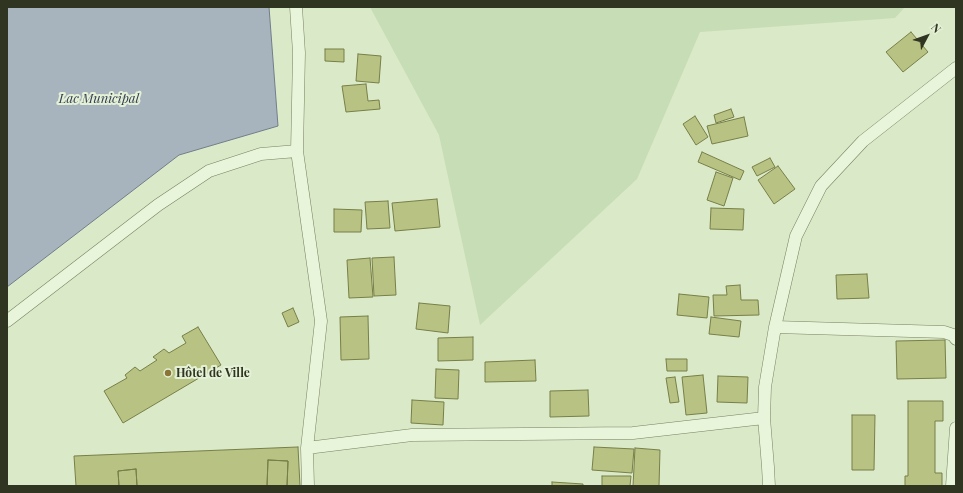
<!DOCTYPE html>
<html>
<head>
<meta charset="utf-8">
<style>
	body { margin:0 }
	#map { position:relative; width:963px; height:493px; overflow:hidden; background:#dae9c8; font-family:"Playfair Display",serif }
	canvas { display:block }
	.frame { position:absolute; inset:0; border:8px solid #303521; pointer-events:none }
	.north { position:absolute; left:907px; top:16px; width:40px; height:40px; -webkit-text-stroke:3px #e5f1d6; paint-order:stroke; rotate:49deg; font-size:11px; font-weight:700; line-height:16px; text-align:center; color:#303521 }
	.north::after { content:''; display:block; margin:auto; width:14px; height:18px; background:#303521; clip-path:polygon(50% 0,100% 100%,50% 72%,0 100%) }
</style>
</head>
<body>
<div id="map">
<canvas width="963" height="493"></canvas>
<div class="frame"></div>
<div class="north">N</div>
</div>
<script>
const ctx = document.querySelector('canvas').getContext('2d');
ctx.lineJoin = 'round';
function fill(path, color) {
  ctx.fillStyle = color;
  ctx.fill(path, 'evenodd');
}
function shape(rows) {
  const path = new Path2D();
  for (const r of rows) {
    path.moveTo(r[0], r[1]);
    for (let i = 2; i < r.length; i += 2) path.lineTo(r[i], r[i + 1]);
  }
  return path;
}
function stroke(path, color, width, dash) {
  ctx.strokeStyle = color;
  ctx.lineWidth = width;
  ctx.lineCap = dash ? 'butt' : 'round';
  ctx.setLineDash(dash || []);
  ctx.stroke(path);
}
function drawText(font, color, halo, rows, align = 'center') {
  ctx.font = font + ' "Playfair Display",serif';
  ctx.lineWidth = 4;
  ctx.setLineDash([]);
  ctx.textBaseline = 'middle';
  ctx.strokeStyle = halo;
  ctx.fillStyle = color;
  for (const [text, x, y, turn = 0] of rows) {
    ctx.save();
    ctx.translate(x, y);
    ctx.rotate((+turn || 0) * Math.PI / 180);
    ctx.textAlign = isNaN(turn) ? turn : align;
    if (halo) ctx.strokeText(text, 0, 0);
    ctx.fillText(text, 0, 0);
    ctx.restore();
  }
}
const farmland = shape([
	[370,7,905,7,895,18,700,32,637,179,480,325,439,135]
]);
const water = shape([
	[7,7,269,7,278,126,179,155,7,287,7,7]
]);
const building = shape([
	[911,32,928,52,903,72,886,52,911,32],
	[325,49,344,49,344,62,325,61,325,49],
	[358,54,381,56,379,83,356,81,358,54],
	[366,84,368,101,379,100,380,109,346,112,342,86,366,84],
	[731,109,734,117,716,123,714,115,731,109],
	[695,116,708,137,696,145,683,124,695,116],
	[744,117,748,136,712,144,707,126,744,117],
	[702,152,744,171,740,180,698,162,702,152],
	[770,158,775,167,757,176,752,167,770,158],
	[778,166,795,189,774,204,758,180,778,166],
	[716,172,733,178,724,206,707,200,716,172],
	[437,199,440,227,395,231,392,203,437,199],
	[388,201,390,228,367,229,365,202,388,201],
	[711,208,744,209,743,230,710,229,711,208],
	[334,209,362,210,361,232,334,232,334,209],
	[394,257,396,295,374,296,372,258,394,257],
	[370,258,373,297,349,298,347,260,370,258],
	[867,274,869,298,837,299,836,275,867,274],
	[740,285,741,300,758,300,759,315,714,316,713,295,727,295,726,286,740,285],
	[679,294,709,297,707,318,677,315,679,294],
	[419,303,450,306,448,333,416,329,419,303],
	[293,308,299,322,288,327,282,313,293,308],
	[368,316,369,359,341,360,340,317,368,316],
	[711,317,741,321,739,337,709,334,711,317],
	[198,327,221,365,123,423,104,391,127,378,125,375,135,367,140,371,157,360,153,357,164,349,169,353,186,343,182,336,198,327],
	[473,337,473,360,438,361,438,338,473,337],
	[945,340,946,378,897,379,896,341,945,340],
	[666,359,687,359,687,371,667,371,666,359],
	[535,360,536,381,485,382,485,362,535,360],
	[436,369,459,370,458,399,435,398,436,369],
	[703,375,707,413,686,415,682,377,703,375],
	[718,376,748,377,747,403,717,402,718,376],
	[675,377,679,402,670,403,666,378,675,377],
	[588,390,589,416,550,417,550,391,588,390],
	[412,400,444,402,443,425,411,423,412,400],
	[908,401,943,401,943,421,935,421,935,473,942,473,942,486,905,486,905,476,908,476,908,401],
	[852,415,875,415,874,470,852,470,852,415],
	[298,447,300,486,287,486,288,461,268,460,267,486,137,486,136,469,118,471,119,486,76,486,74,456,298,447],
	[594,447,634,449,632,473,592,470,594,447],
	[635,448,660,450,659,486,633,486,635,448],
	[268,460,288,461,287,486,267,486,268,460],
	[136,469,137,486,119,486,118,471,136,469],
	[602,476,631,476,630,486,602,486,602,476],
	[552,482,583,484,583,486,552,486,552,482]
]);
const street = shape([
	[296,7,299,53,297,151,321,321,307,448,308,486],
	[7,321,158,205,209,171,261,154,297,151],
	[775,327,944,332,953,335,956,339],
	[307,448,412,435,633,433,764,418],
	[769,486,768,467,764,418,765,387,775,327,796,236,821,186,863,141,956,68],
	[952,486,956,428]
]);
const markers = [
	[168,373,4,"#8a7436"]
];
const poiNames = [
	["Hôtel de Ville",176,373]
];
const waterNames = [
	["Lac Municipal",99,99]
];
fill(farmland, '#c6ddb6');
fill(water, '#a8b4bd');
stroke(water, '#707d8b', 1);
fill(building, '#b8c282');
stroke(building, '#777f48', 1);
stroke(street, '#78825f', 13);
stroke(street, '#e8f5da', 12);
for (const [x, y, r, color] of markers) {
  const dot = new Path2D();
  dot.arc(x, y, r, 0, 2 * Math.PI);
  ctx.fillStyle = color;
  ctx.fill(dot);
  stroke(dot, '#e5f1d6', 1.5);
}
drawText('bold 12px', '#303521', '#e5f1d6', poiNames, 'left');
drawText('italic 13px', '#323c52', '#e5f1d6', waterNames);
</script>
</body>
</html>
